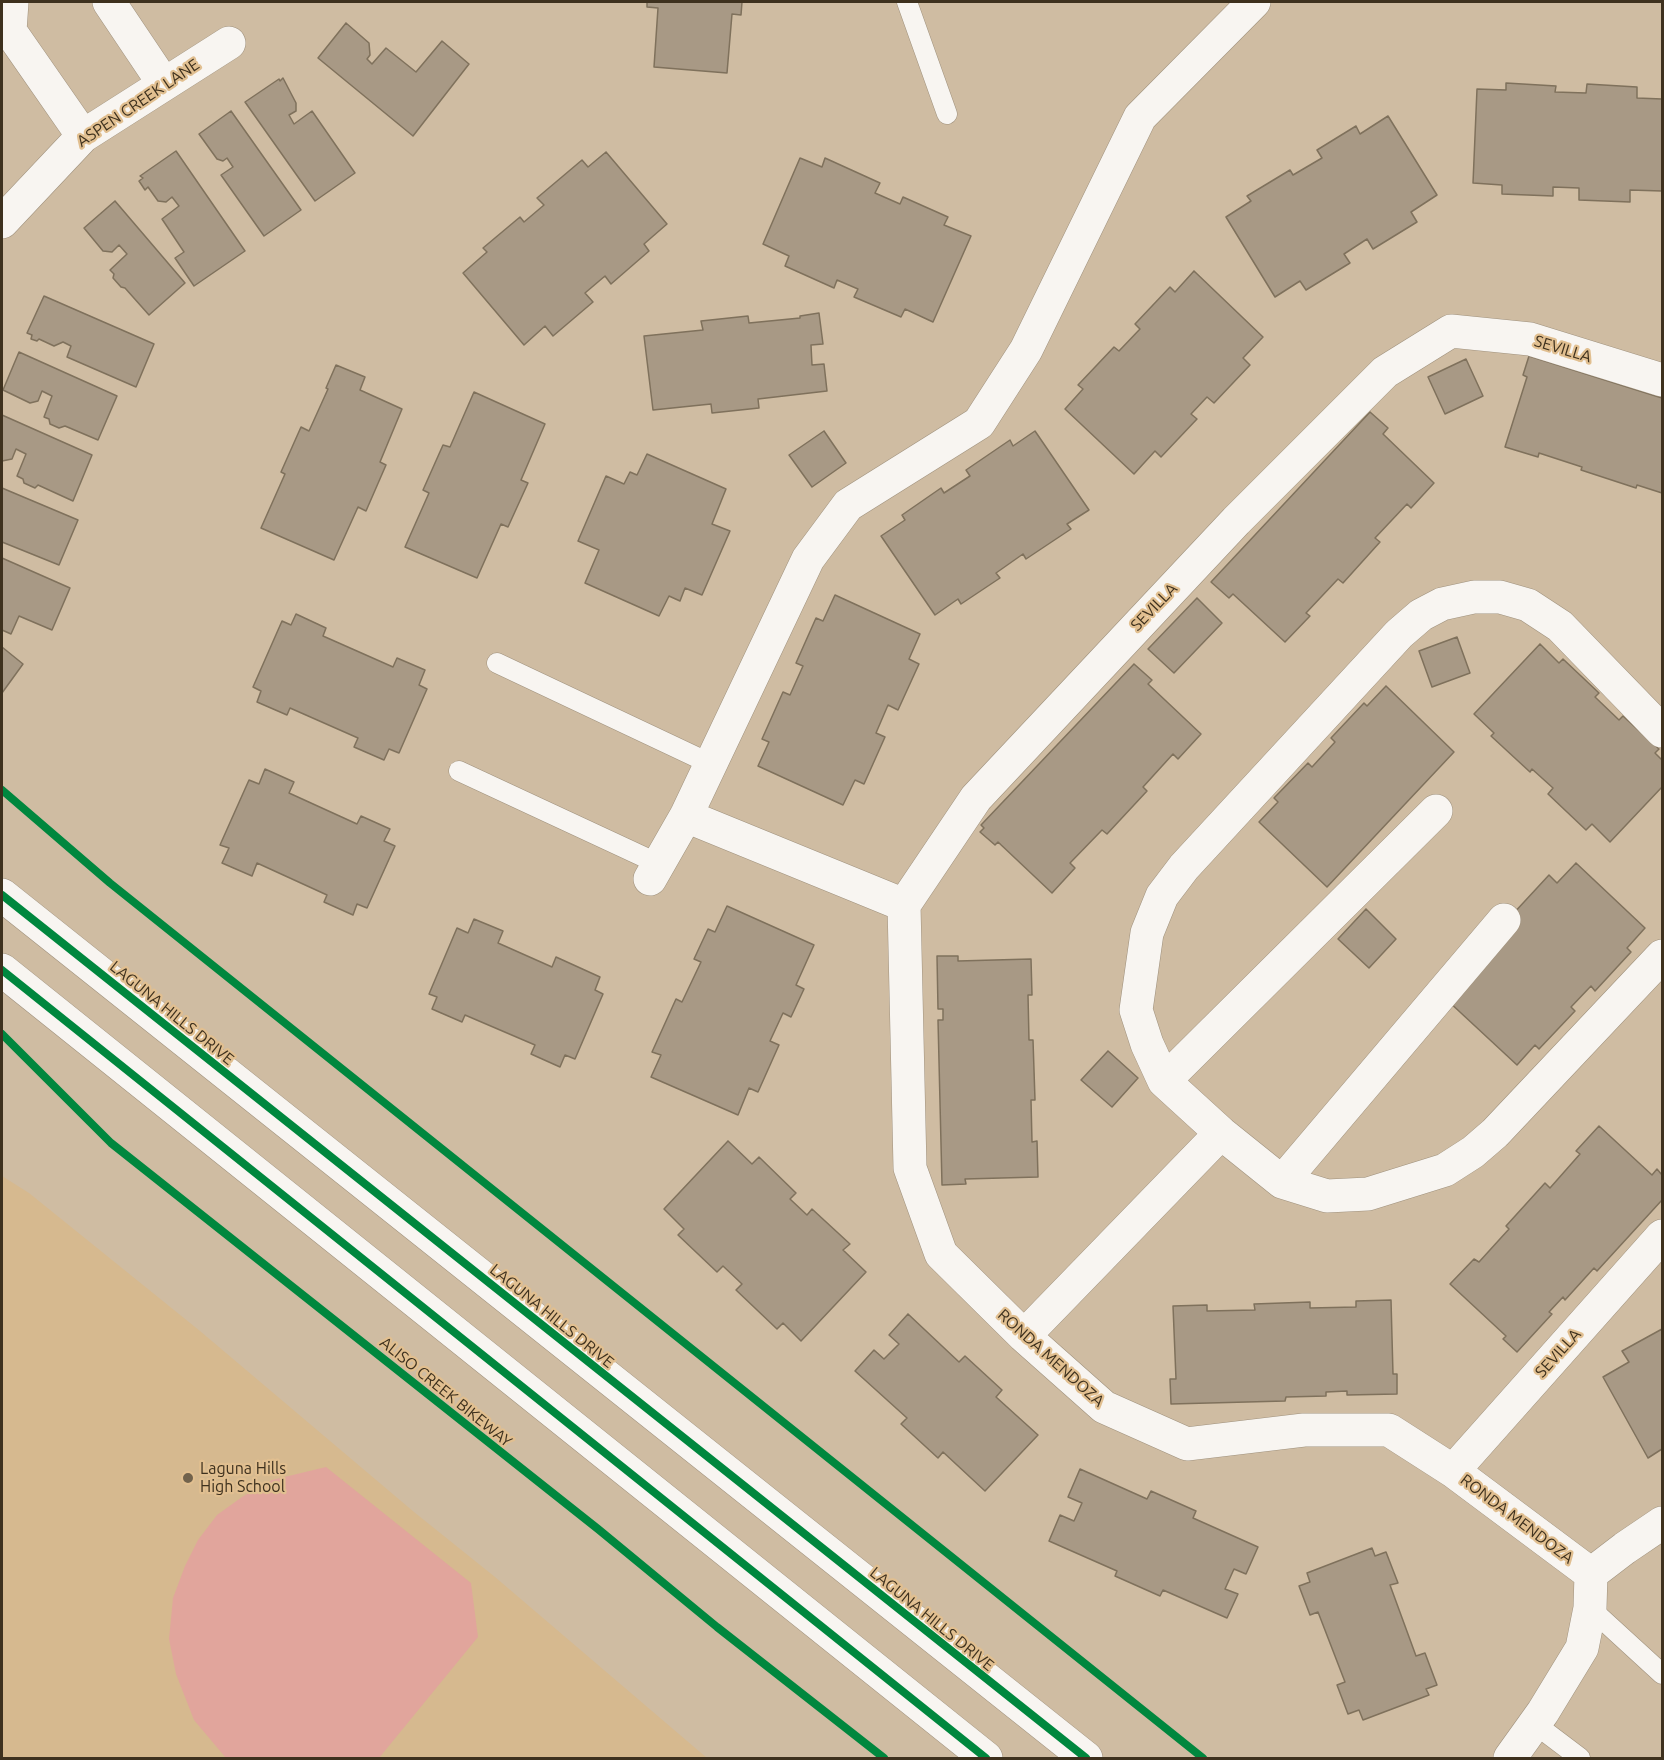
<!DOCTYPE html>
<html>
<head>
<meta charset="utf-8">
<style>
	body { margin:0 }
	#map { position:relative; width:1664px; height:1760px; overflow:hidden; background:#cfbca2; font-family:Ubuntu,sans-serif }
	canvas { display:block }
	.frame { position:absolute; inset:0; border:3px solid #3e311e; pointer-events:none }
</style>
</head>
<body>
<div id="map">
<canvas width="1664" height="1760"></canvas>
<div class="frame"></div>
</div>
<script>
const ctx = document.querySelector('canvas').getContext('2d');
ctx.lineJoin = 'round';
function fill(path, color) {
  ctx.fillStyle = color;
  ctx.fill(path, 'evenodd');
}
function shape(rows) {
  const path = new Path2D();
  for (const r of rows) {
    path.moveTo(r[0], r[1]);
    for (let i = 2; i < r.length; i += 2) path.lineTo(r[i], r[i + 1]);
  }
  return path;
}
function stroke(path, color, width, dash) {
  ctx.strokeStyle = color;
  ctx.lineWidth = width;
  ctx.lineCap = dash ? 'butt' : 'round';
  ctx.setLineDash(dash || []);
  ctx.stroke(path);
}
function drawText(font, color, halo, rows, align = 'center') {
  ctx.font = font + ' Ubuntu,sans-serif';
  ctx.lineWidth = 4.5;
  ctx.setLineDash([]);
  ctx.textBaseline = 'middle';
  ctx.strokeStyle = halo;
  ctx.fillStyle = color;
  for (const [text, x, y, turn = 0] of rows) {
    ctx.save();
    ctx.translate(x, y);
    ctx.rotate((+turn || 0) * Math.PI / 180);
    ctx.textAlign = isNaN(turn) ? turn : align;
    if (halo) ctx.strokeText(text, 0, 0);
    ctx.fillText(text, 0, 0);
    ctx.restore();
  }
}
const built = shape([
	[2,1176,29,1193,200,1331,414,1512,495,1577,707,1758,2,1758]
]);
const green = shape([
	[326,1467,471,1583,478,1637,379,1758,226,1758,194,1720,176,1674,169,1639,173,1598,185,1566,198,1540,217,1515,242,1497,272,1480]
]);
const building = shape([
	[647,2,742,2,741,15,732,14,727,73,654,67,658,8,647,7,647,2],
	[346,23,369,43,370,55,367,59,372,64,386,48,416,72,442,41,469,64,413,136,318,58,346,23],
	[283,78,296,103,296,111,289,115,294,124,312,111,355,173,315,201,245,102,279,79,280,81,283,78],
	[1506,83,1556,86,1555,92,1586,93,1587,84,1637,87,1637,98,1662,99,1662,191,1630,190,1630,202,1579,200,1579,188,1553,187,1553,196,1502,194,1502,185,1473,183,1477,89,1506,90,1506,83],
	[231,111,301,210,264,236,221,175,233,167,227,158,223,161,217,159,199,134,231,111],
	[1388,116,1437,195,1411,212,1417,222,1373,249,1367,239,1344,254,1350,263,1306,290,1300,281,1275,297,1226,217,1251,201,1247,196,1290,170,1293,175,1322,158,1317,150,1356,126,1360,134,1388,116],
	[176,151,245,251,194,286,175,258,184,252,162,219,179,206,172,197,166,202,158,201,148,187,145,190,139,181,143,178,140,176,176,151],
	[606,152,667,224,644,244,649,251,611,284,605,276,585,293,593,302,553,336,545,326,524,345,463,273,487,252,483,248,520,217,524,222,544,205,537,198,582,160,588,167,606,152],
	[800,158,822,167,825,158,880,183,875,193,900,204,903,197,948,217,944,225,971,236,933,322,905,309,901,317,854,297,858,289,837,280,834,288,785,266,789,256,763,244,800,158],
	[115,201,185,283,149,315,125,288,121,287,113,278,114,274,110,270,127,254,119,245,112,252,103,251,84,228,115,201],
	[1194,271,1263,337,1243,358,1250,365,1214,403,1207,397,1191,414,1197,419,1161,457,1155,451,1134,474,1065,409,1083,389,1078,385,1114,347,1119,351,1140,329,1135,324,1170,287,1175,292,1194,271],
	[44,296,154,344,136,387,67,357,71,346,63,342,54,346,39,339,37,341,31,339,32,335,27,333,44,296],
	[819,313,823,344,811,345,812,365,824,364,827,391,758,399,759,408,712,413,711,404,653,410,644,336,703,330,701,321,748,316,749,323,800,318,800,316,819,313],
	[19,352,117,396,98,440,65,426,59,428,50,424,49,419,44,417,52,396,42,391,38,401,30,403,3,390,19,352],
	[1529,356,1662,398,1662,493,1637,485,1636,488,1581,470,1582,467,1539,453,1538,457,1505,447,1527,377,1523,375,1529,356],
	[1466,359,1483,396,1445,414,1428,377,1466,359],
	[336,365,365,377,360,390,402,409,380,462,386,465,366,511,358,507,334,560,261,528,285,474,281,472,301,427,309,431,328,389,326,388,336,365],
	[474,392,545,424,521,480,528,483,508,527,501,524,477,578,405,547,429,493,423,490,443,445,450,447,474,392],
	[1370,412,1388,428,1383,434,1434,483,1411,508,1407,504,1375,538,1380,542,1343,583,1338,579,1306,613,1310,616,1285,642,1233,594,1229,598,1211,582,1370,412],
	[2,415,92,455,73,501,38,485,35,488,24,483,23,479,17,476,26,454,16,449,12,459,2,461,2,415],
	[824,431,846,463,812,487,789,455,824,431],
	[1035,431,1089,510,1067,524,1071,529,1026,559,1023,554,996,573,1000,578,961,604,958,599,935,615,881,536,905,520,902,515,941,488,944,493,970,476,966,470,1010,440,1013,446,1035,431],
	[647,454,726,489,712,524,730,531,702,595,685,588,680,601,669,596,659,616,585,583,599,550,578,541,606,476,624,484,630,472,637,475,647,454],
	[2,488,78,520,59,565,2,542,2,488],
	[2,558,70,588,52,630,19,616,11,634,2,630,2,558],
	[835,595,920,634,909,659,919,664,898,710,888,705,876,733,885,737,864,784,855,780,843,805,758,766,769,742,762,739,783,692,790,695,803,666,796,663,816,618,823,621,835,595],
	[1197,598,1222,623,1174,673,1148,649,1197,598],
	[296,614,326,628,323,636,393,667,397,658,425,670,419,685,427,689,399,753,389,749,384,760,354,747,358,738,290,708,287,715,257,702,261,691,253,687,282,621,291,625,296,614],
	[1457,637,1470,673,1432,687,1419,651,1457,637],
	[1540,644,1559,663,1563,659,1599,693,1595,697,1619,720,1623,716,1659,749,1655,753,1662,760,1662,787,1610,842,1592,824,1586,830,1548,794,1553,788,1532,769,1530,772,1491,736,1494,733,1474,714,1540,644],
	[2,647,23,664,2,693,2,647],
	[1134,664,1152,680,1148,684,1201,734,1178,759,1173,754,1143,787,1147,791,1107,834,1102,830,1070,863,1075,868,1052,893,998,842,995,845,980,832,984,828,981,825,1134,664],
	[1386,686,1454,752,1327,887,1259,822,1278,802,1274,798,1308,763,1312,767,1335,742,1331,738,1364,703,1367,706,1386,686],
	[265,769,294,782,289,793,357,824,361,816,390,829,384,841,395,846,367,908,357,904,353,915,324,902,327,895,257,863,252,876,222,863,229,848,220,845,249,780,259,784,265,769],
	[1576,863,1645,928,1627,948,1631,952,1595,991,1591,986,1571,1007,1575,1011,1539,1049,1535,1045,1517,1065,1447,1000,1512,915,1549,875,1557,883,1576,863],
	[727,906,814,945,796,985,804,989,791,1017,783,1013,770,1041,779,1045,758,1092,749,1088,738,1115,651,1077,661,1055,652,1052,676,999,682,1002,701,962,694,959,708,929,715,932,727,906],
	[1366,909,1396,939,1369,968,1338,939,1366,909],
	[474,919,503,931,498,943,552,967,556,957,600,977,595,990,603,994,575,1059,565,1055,560,1067,531,1054,535,1045,465,1015,462,1022,432,1009,437,997,429,994,457,928,468,933,474,919],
	[937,956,958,956,958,961,1031,959,1032,995,1028,995,1029,1040,1033,1040,1035,1100,1031,1100,1032,1142,1037,1141,1038,1177,965,1179,966,1184,942,1185,938,1020,943,1020,943,1009,938,1009,937,956],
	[1108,1051,1138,1078,1112,1107,1081,1080,1108,1051],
	[1599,1126,1652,1175,1657,1169,1662,1175,1662,1200,1597,1271,1594,1268,1565,1300,1563,1297,1549,1312,1552,1314,1517,1352,1503,1339,1506,1336,1450,1284,1474,1259,1479,1262,1509,1229,1506,1226,1545,1183,1550,1188,1580,1154,1576,1151,1599,1126],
	[728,1141,752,1164,759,1157,796,1193,790,1199,807,1215,812,1209,850,1244,843,1250,866,1272,801,1341,783,1323,777,1329,736,1290,742,1284,723,1266,717,1272,678,1235,684,1229,664,1209,728,1141],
	[1391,1300,1393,1374,1397,1374,1397,1394,1347,1395,1347,1391,1326,1392,1326,1396,1286,1397,1285,1401,1171,1404,1170,1379,1176,1379,1173,1306,1207,1305,1207,1311,1255,1310,1254,1304,1310,1302,1310,1308,1356,1307,1356,1301,1391,1300],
	[908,1314,959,1362,965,1356,1002,1390,996,1397,1038,1435,985,1491,943,1452,938,1458,901,1424,907,1418,855,1371,874,1350,884,1359,899,1344,889,1335,908,1314],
	[1662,1329,1662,1449,1648,1458,1603,1377,1629,1362,1622,1351,1662,1329],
	[1080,1469,1147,1499,1151,1491,1196,1511,1193,1518,1258,1547,1246,1574,1234,1569,1225,1589,1238,1594,1227,1618,1163,1590,1160,1596,1115,1576,1117,1571,1049,1541,1060,1515,1074,1521,1082,1503,1068,1497,1080,1469],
	[1372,1548,1375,1556,1386,1552,1398,1583,1390,1585,1416,1656,1425,1653,1437,1685,1426,1689,1429,1695,1363,1720,1359,1710,1348,1714,1337,1685,1345,1682,1318,1612,1310,1615,1299,1586,1310,1582,1307,1573,1372,1548]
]);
const lane = shape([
	[907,2,947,114],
	[497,663,711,764],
	[459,771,659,864],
	[1590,1608,1662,1674],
	[1535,1724,1580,1758]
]);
const street = shape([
	[12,2,10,31,83,136],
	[109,2,164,84],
	[2,222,83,136,229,43],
	[1662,731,1560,626,1528,605,1500,597,1474,597,1442,604,1421,615,1399,634,1184,867,1162,896,1147,933,1136,1010,1147,1044,1164,1081,1221,1133,1282,1182,1327,1196,1368,1194,1445,1170,1473,1152,1495,1133,1662,956],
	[686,816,904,905],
	[650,879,686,816,808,559,848,505,979,423,1026,350,1140,117,1254,2],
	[904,905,910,1168,941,1254,1024,1336,1104,1407,1187,1444,1304,1430,1389,1430,1453,1471,1591,1574,1625,1548,1662,1523],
	[904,905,976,798,1236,521,1385,372,1451,331,1530,339,1662,380],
	[1164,1081,1436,811],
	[1282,1182,1504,920],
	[1024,1336,1221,1133],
	[1453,1471,1662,1236],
	[1510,1758,1543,1712,1582,1648,1590,1608,1591,1574]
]);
const secondary = shape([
	[2,895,1086,1758],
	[2,970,986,1758]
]);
const cycleway = shape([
	[2,790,110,883,1203,1758],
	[2,895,1086,1758],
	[2,970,986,1758],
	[2,1034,111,1143,598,1529,717,1627,884,1758]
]);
const markers = [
	[188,1478,6,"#71624c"]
];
const streetNames = [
	["ASPEN CREEK LANE",138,103,-34],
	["SEVILLA",1563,349,17],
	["SEVILLA",1154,607,-46],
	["LAGUNA HILLS DRIVE",172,1013,39],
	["LAGUNA HILLS DRIVE",552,1316,39],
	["SEVILLA",1558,1353,-48],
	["RONDA MENDOZA",1051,1358,42],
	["ALISO CREEK BIKEWAY",446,1392,39],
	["RONDA MENDOZA",1517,1519,37],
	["LAGUNA HILLS DRIVE",932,1619,39]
];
const poiNames = [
	["Laguna Hills",200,1469],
	["High School",200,1487]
];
fill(built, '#d6b98f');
fill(green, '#e1a59c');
fill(building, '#a89985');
stroke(building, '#7f715c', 1.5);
stroke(lane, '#9f917d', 21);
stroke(street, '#9f917d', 34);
stroke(secondary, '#9f917d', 34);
stroke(lane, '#f8f5f1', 20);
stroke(street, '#f8f5f1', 33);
stroke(secondary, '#f8f5f1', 33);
stroke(cycleway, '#00873e', 8);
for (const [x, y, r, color] of markers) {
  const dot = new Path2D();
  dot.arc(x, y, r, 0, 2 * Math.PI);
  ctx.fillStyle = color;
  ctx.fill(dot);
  stroke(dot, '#e1bf90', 2);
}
drawText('16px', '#3e311e', '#e1bf90', streetNames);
drawText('16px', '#3e311e', '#e1bf90', poiNames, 'left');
</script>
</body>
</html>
